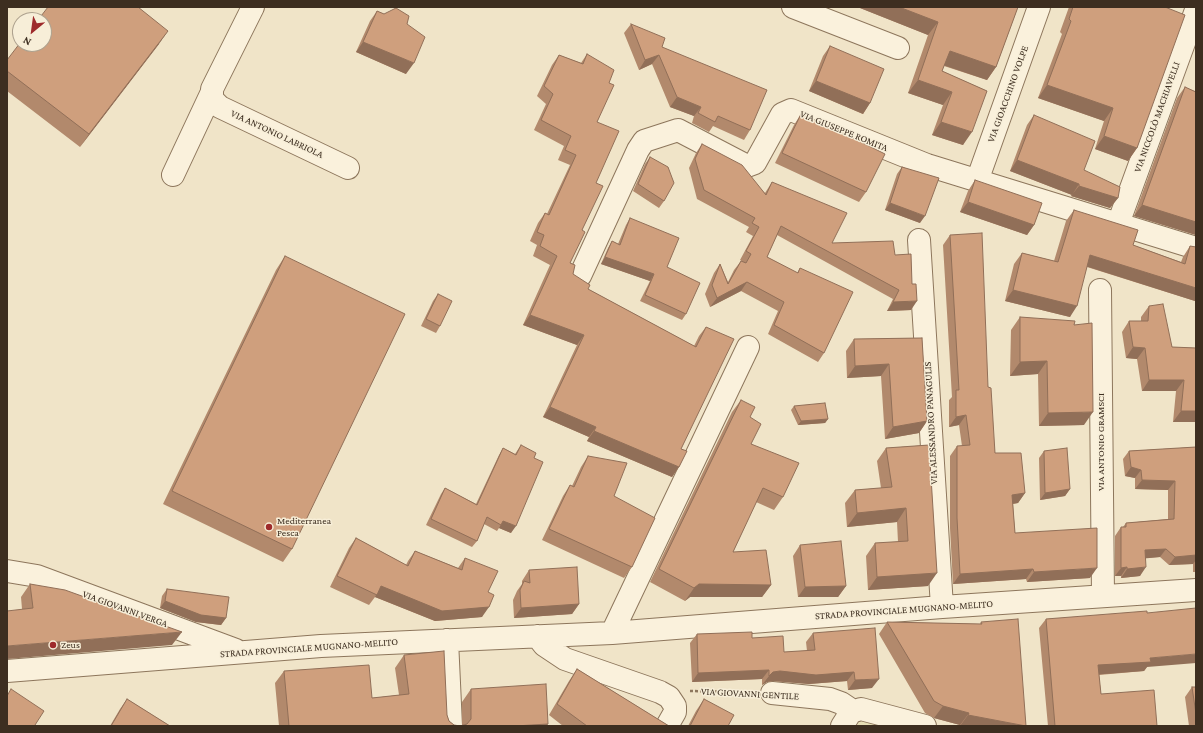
<!DOCTYPE html>
<html>
<head>
<meta charset="utf-8">
<style>
	body { margin:0 }
	#map { position:relative; width:1203px; height:733px; overflow:hidden; background:#f0e4c8; font-family:"Crimson Pro",serif }
	canvas { display:block }
	.frame { position:absolute; inset:0; border:8px solid #3d2e20; pointer-events:none }
	.north { position:absolute; left:12px; top:12px; width:40px; height:40px; box-sizing:border-box; background:#f7eed8; border:1px solid #ada18e; border-radius:50%; rotate:209deg; font-size:11px; font-weight:700; line-height:16px; text-align:center; color:#3d2e20 }
	.north::after { content:''; display:block; margin:auto; width:14px; height:18px; background:#9e2a2b; clip-path:polygon(50% 0,100% 100%,50% 72%,0 100%) }
</style>
</head>
<body>
<div id="map">
<canvas width="1203" height="733"></canvas>
<div class="frame"></div>
<div class="north">N</div>
</div>
<script>
const ctx = document.querySelector('canvas').getContext('2d');
ctx.lineJoin = 'round';
function fill(path, color) {
  ctx.fillStyle = color;
  ctx.fill(path, 'evenodd');
}
function shape(rows) {
  const path = new Path2D();
  for (const r of rows) {
    path.moveTo(r[0], r[1]);
    for (let i = 2; i < r.length; i += 2) path.lineTo(r[i], r[i + 1]);
  }
  return path;
}
function stroke(path, color, width, dash) {
  ctx.strokeStyle = color;
  ctx.lineWidth = width;
  ctx.lineCap = dash ? 'butt' : 'round';
  ctx.setLineDash(dash || []);
  ctx.stroke(path);
}
function drawText(font, color, halo, rows, align = 'center') {
  ctx.font = font + ' "Crimson Pro",serif';
  ctx.lineWidth = 3;
  ctx.setLineDash([]);
  ctx.textBaseline = 'middle';
  ctx.strokeStyle = halo;
  ctx.fillStyle = color;
  for (const [text, x, y, turn = 0] of rows) {
    ctx.save();
    ctx.translate(x, y);
    ctx.rotate((+turn || 0) * Math.PI / 180);
    ctx.textAlign = isNaN(turn) ? turn : align;
    if (halo) ctx.strokeText(text, 0, 0);
    ctx.fillText(text, 0, 0);
    ctx.restore();
  }
}
const farmland = shape([
	[860,719,887,726,857,726]
]);
const path = shape([
	[690,691,753,692]
]);
const minor = shape([
	[253,7,212,89,212,99,220,107,348,168],
	[793,7,898,48],
	[173,175,211,94],
	[977,181,1039,7],
	[1118,224,1196,10],
	[919,240,942,607],
	[580,276,638,150,644,141,678,130,747,166,755,163,782,114,791,110,927,165,1196,248],
	[1100,290,1103,595],
	[7,571,37,576,236,650],
	[612,633,748,347],
	[537,636,544,645,565,659,660,692,669,697,675,706,675,712,667,726],
	[447,640,451,726],
	[7,671,321,646,612,633,942,607,1196,590],
	[772,693,830,699,841,703,853,711],
	[842,726,851,712,861,709,925,726]
]);
const wall = shape([
	[860,7,1018,7,996,67,987,80,944,66,942,71,987,91,963,145,932,135,943,105,908,93,928,35,860,8],
	[1069,7,1165,7,1137,148,1128,161,1095,149,1104,121,1038,98,1062,34,1060,32],
	[377,11,384,14,407,24,406,74,356,52,370,21],
	[631,24,662,47,750,130,744,140,713,126,709,132,692,123,694,116,670,107,652,64,639,70,624,33],
	[159,44,80,147,7,91,7,60],
	[830,46,870,103,863,114,809,91,823,56],
	[587,54,609,83,597,122,596,183,582,230,570,263,573,274,588,289,694,346,699,336,706,327,681,449,679,467,672,477,587,441,589,437,543,417,577,345,523,325,550,265,533,256,537,245,530,241,538,223,545,213,547,214,570,165,558,160,564,146,534,130,546,104,537,96,552,65,559,55,581,63],
	[1185,87,1196,92,1196,235,1134,216,1177,98],
	[801,114,866,192,859,202,775,163,794,125],
	[1034,115,1084,170,1118,198,1110,208,1071,196,1072,195,1010,171,1027,125],
	[702,144,765,193,772,182,832,243,895,255,911,310,887,311,893,299,777,235,767,257,797,273,800,268,824,353,818,362,768,334,778,311,741,291,710,307,705,294,714,273,720,264,728,282,734,270,741,261,743,262,740,260,753,236,746,232,749,227,697,199,689,168,696,153],
	[650,157,664,201,659,208,633,191,645,164],
	[902,167,920,223,885,210,897,174],
	[975,180,1034,225,1027,235,960,212,968,191],
	[1074,210,1133,245,1181,262,1183,257,1190,246,1195,301,1087,267,1070,317,1005,301,1014,264,1022,253,1054,261,1066,221],
	[630,218,667,267,686,314,682,320,640,301,650,281,601,264,608,248,612,241,618,244,626,225],
	[950,235,988,387,995,453,1025,493,1018,503,1013,504,1015,533,1090,578,1027,582,1026,579,953,584,950,528,950,456,957,446,962,446,959,425,949,427,949,400,952,397,943,245],
	[285,256,292,549,283,562,163,504,276,270],
	[438,294,440,326,436,333,421,326,433,301],
	[1149,306,1172,347,1196,348,1196,422,1173,422,1176,391,1142,391,1137,359,1126,358,1122,332,1129,321,1141,321,1141,317],
	[1020,317,1074,325,1084,425,1039,426,1038,374,1010,376,1011,330],
	[922,338,927,421,919,433,885,439,881,376,847,378,846,351,854,339],
	[741,400,750,417,751,444,783,497,774,510,756,502,733,552,771,585,762,597,690,597,685,601,650,582,732,412],
	[794,406,828,419,825,423,798,425,791,410],
	[521,445,511,533,499,528,497,531,484,524,477,541,472,547,426,525,441,494,445,488,476,504,499,455,503,448,515,454],
	[929,445,928,586,868,590,866,556,875,543,898,542,897,522,847,527,845,503,855,490,881,488,877,461,886,448],
	[1196,447,1196,572,1193,572,1193,564,1169,565,1160,557,1146,558,1140,576,1121,578,1121,576,1115,576,1115,536,1121,527,1123,527,1126,523,1168,519,1168,490,1135,489,1135,478,1125,476,1123,459,1129,451],
	[1044,451,1070,489,1065,496,1040,500,1039,458],
	[588,456,614,496,632,567,624,578,542,540,563,496,570,485,572,486,581,467],
	[356,538,406,565,408,561,415,551,458,568,465,558,488,592,482,617,435,621,375,597,369,605,330,587,349,548],
	[800,545,846,586,838,597,798,597,793,556],
	[529,570,579,604,572,614,514,618,513,600,517,591,522,584,522,581],
	[30,584,172,645,22,609,21,597],
	[167,589,226,618,221,625,196,622,160,608,162,596],
	[1147,613,1147,667,1144,671,1099,675,1101,694,1157,726,1048,726,1039,628,1046,619],
	[887,622,980,624,981,622,1025,726,960,726,960,725,934,718,925,713,879,634],
	[813,633,872,688,848,690,847,681,809,684,773,681,767,682,762,685,762,679,692,682,690,643,697,634,752,638,784,652,807,651,806,642],
	[404,655,447,715,449,721,454,725,460,726,279,726,275,683,284,671,372,698,399,695,395,668],
	[577,669,669,726,563,726,549,715,569,681],
	[1192,687,1196,687,1196,726,1189,726,1185,697],
	[471,689,548,724,546,726,460,726,462,725,462,702],
	[127,699,170,726,110,726,120,709],
	[704,699,728,726,688,726,696,711]
]);
const shadedWall = shape([
	[861,7,899,7,938,22,928,35,860,8],
	[168,31,159,44,80,147,89,134],
	[363,42,414,63,406,74,356,52],
	[950,51,996,67,987,80,940,64],
	[659,55,652,64,639,70,645,60],
	[918,80,952,92,943,105,908,93],
	[816,81,870,103,863,114,809,91],
	[1047,85,1113,108,1104,121,1038,98],
	[677,97,701,107,694,116,670,107],
	[941,122,972,132,963,145,932,135],
	[1104,136,1137,148,1128,161,1095,149],
	[1017,160,1079,184,1072,195,1010,171],
	[1079,186,1118,198,1110,208,1071,196],
	[968,202,1034,225,1027,235,960,212],
	[890,203,925,216,920,223,885,210],
	[1142,205,1196,222,1196,235,1134,216],
	[1090,255,1196,288,1196,300,1195,301,1082,265],
	[605,257,654,274,650,281,601,264],
	[747,282,741,291,710,307,717,298],
	[1013,290,1077,306,1070,317,1005,301],
	[917,301,911,310,887,311,893,302],
	[530,315,584,335,577,345,523,325],
	[1133,347,1145,348,1137,359,1126,358],
	[1047,361,1038,374,1010,376,1020,362],
	[889,364,881,376,847,378,855,366],
	[1149,380,1184,380,1176,391,1142,391],
	[550,407,596,427,589,437,543,417],
	[1181,411,1196,411,1196,422,1173,422],
	[1093,412,1084,425,1039,426,1048,413],
	[966,415,959,425,949,427,956,417],
	[828,419,825,423,798,425,801,421],
	[927,421,919,433,885,439,893,427],
	[594,431,679,467,672,477,587,441],
	[1131,467,1141,470,1135,478,1125,476],
	[1142,480,1175,481,1168,490,1135,489],
	[1070,489,1065,496,1040,500,1045,493],
	[1025,493,1018,503,1005,505,1012,495],
	[906,508,897,522,847,527,857,513],
	[503,521,516,526,511,533,499,528],
	[1166,549,1160,557,1139,559,1145,550],
	[1196,555,1196,560,1193,564,1169,565,1175,557],
	[1127,567,1121,576,1115,576,1121,568],
	[1146,567,1140,576,1121,578,1127,569],
	[1097,568,1090,578,1027,582,1034,572],
	[1033,569,1026,579,953,584,960,574],
	[937,573,928,586,868,590,877,577],
	[699,584,771,585,762,597,690,597,685,601,694,588],
	[381,586,489,607,482,617,435,621,375,597],
	[846,586,838,597,798,597,805,587],
	[165,601,226,618,221,625,196,622,160,608],
	[579,604,572,614,514,618,521,608],
	[182,632,172,645,7,659,7,646],
	[1196,654,1196,663,1147,667,1144,671,1091,675,1098,665,1150,658],
	[769,670,762,679,692,682,698,673],
	[780,671,854,672,847,681,809,684,773,681,767,682,762,685,769,676,773,672],
	[879,679,872,688,848,690,855,680],
	[943,706,969,713,960,725,934,718],
	[968,715,1025,726,960,726],
	[548,724,546,726,515,726]
]);
const building = shape([
	[48,7,138,7,168,31,89,134,7,71,7,60,20,43,20,44,44,44,44,20,38,20,48,7],
	[899,7,1018,7,996,67,950,51,942,71,987,91,972,132,941,122,952,92,918,80,938,22,899,7],
	[1073,7,1165,7,1185,15,1137,148,1104,136,1113,108,1047,85,1071,21,1069,19,1073,7],
	[396,8,409,16,407,24,425,37,414,63,363,42,377,11,384,14,396,8],
	[631,24,665,38,662,47,767,90,750,130,718,116,715,122,698,113,701,107,677,97,659,55,645,60,631,24],
	[830,46,884,69,870,103,816,81,830,46],
	[587,54,614,70,609,83,614,85,597,122,619,131,596,183,603,186,582,230,585,232,570,263,575,265,573,274,590,285,588,289,696,347,706,327,734,339,681,449,687,451,679,467,594,431,596,427,550,407,584,335,530,315,557,256,540,246,544,235,537,232,545,213,549,215,576,155,565,150,571,136,541,120,553,94,544,86,559,55,583,64,587,54],
	[1185,87,1196,92,1196,222,1142,205,1185,87],
	[801,114,831,127,885,154,866,192,782,153,801,114],
	[1034,115,1095,141,1084,170,1120,187,1118,198,1079,186,1079,184,1017,160,1034,115],
	[702,144,742,165,766,195,772,182,847,213,832,243,893,241,895,255,911,254,912,284,916,284,917,301,893,302,899,290,781,226,767,257,798,273,800,268,853,292,824,353,774,325,784,302,747,282,717,298,712,285,720,264,728,284,741,261,746,263,751,254,746,251,759,227,752,223,755,218,704,190,695,159,702,144],
	[650,157,668,167,674,183,664,201,638,184,650,157],
	[902,167,939,178,925,216,890,203,902,167],
	[975,180,1042,203,1034,225,968,202,975,180],
	[1074,210,1138,230,1133,245,1185,264,1190,246,1196,247,1196,288,1090,255,1077,306,1013,290,1022,253,1058,262,1074,210],
	[630,218,679,238,667,267,700,283,686,314,645,295,654,274,605,257,612,241,620,245,630,218],
	[982,233,988,387,991,388,995,453,1021,453,1025,493,1012,495,1015,533,1097,528,1097,568,1034,572,1033,569,960,574,957,518,957,446,970,445,966,415,956,417,956,390,959,390,950,235,982,233],
	[285,256,405,314,292,549,172,491,285,256],
	[438,294,452,301,440,326,426,319,438,294],
	[1163,304,1172,347,1196,348,1196,411,1181,411,1184,380,1149,380,1145,348,1133,347,1129,321,1148,321,1149,306,1163,304],
	[1020,317,1075,321,1074,325,1092,323,1093,412,1048,413,1047,361,1020,362,1020,317],
	[922,338,927,421,893,427,889,364,855,366,854,339,922,338],
	[741,400,755,407,750,417,761,424,751,444,799,463,783,497,763,488,733,552,766,550,771,585,699,584,694,588,659,569,741,400],
	[825,403,828,419,801,421,794,406,825,403],
	[521,445,536,453,534,458,543,462,516,526,503,521,501,525,487,517,477,541,431,519,445,488,477,505,503,448,516,455,521,445],
	[929,445,937,573,877,577,875,543,908,541,906,508,857,513,855,490,892,487,886,448,929,445],
	[1196,447,1196,555,1175,557,1166,549,1145,550,1146,567,1127,569,1127,567,1121,568,1121,527,1126,527,1126,523,1174,519,1175,481,1142,480,1141,470,1131,467,1129,451,1196,447],
	[1067,448,1070,489,1045,493,1044,451,1067,448],
	[588,456,627,463,614,496,655,518,632,567,549,529,570,485,574,487,588,456],
	[356,538,408,566,415,551,462,570,465,558,498,571,488,592,494,595,489,607,442,611,381,586,377,595,337,576,356,538],
	[841,541,846,586,805,587,800,545,841,541],
	[577,567,579,604,521,608,520,590,524,581,530,583,529,570,577,567],
	[30,584,65,590,182,632,7,646,7,611,33,608,30,584],
	[167,589,229,597,226,618,201,615,165,601,167,589],
	[1196,608,1196,654,1150,658,1151,662,1098,665,1101,694,1154,690,1157,726,1055,726,1046,619,1147,611,1147,613,1196,608],
	[1018,619,1026,726,968,715,969,713,943,706,934,701,887,622,982,624,981,622,1018,619],
	[875,628,879,679,855,680,854,672,816,675,780,671,773,672,769,676,769,670,698,673,697,634,752,632,752,638,783,636,784,652,815,650,813,633,875,628],
	[444,651,447,715,449,721,454,725,460,726,288,726,289,726,284,671,369,665,372,698,409,694,404,655,444,651],
	[577,669,669,726,587,726,557,704,577,669],
	[546,684,548,724,515,726,460,726,467,724,471,719,471,689,546,684],
	[1192,687,1196,687,1196,714,1192,687],
	[11,689,44,711,35,725,36,726,7,726,7,696,11,689],
	[127,699,170,726,111,726,127,699],
	[704,699,734,715,728,726,690,726,704,699]
]);
const markers = [
	[269,527,4,"#9e2a2b"],
	[53,645,4,"#9e2a2b"]
];
const streetNames = [
	["VIA GIOACCHINO VOLPE",1008,94,-70],
	["VIA NICCOLÒ MACHIAVELLI",1157,117,-70],
	["VIA GIUSEPPE ROMITA",844,131,22],
	["VIA ANTONIO LABRIOLA",277,134,25],
	["VIA ALESSANDRO PANAGULIS",931,423,-93],
	["VIA ANTONIO GRAMSCI",1101,442,-90],
	["VIA GIOVANNI VERGA",125,609,20],
	["STRADA PROVINCIALE MUGNANO-MELITO",904,610,-4],
	["STRADA PROVINCIALE MUGNANO-MELITO",309,648,-4],
	["VIA GIOVANNI GENTILE",750,694,3]
];
const poiNames = [
	["Mediterranea",277,521],
	["Pesca",277,533],
	["Zeus",61,645]
];
fill(farmland, '#e6deb5');
stroke(minor, '#8d765c', 24);
stroke(path, '#8d765c', 2.5, [3, 2]);
stroke(minor, '#faf1dc', 22);
fill(wall, '#b2896c');
fill(shadedWall, '#916f58');
fill(building, '#cf9f7d');
stroke(building, '#916f58', 1);
for (const [x, y, r, color] of markers) {
  const dot = new Path2D();
  dot.arc(x, y, r, 0, 2 * Math.PI);
  ctx.fillStyle = color;
  ctx.fill(dot);
  stroke(dot, '#f7eed8', 1.5);
}
drawText('10px', '#3d2e20', '#f7eed8', streetNames);
drawText('10px', '#3d2e20', '#f7eed8', poiNames, 'left');
</script>
</body>
</html>
